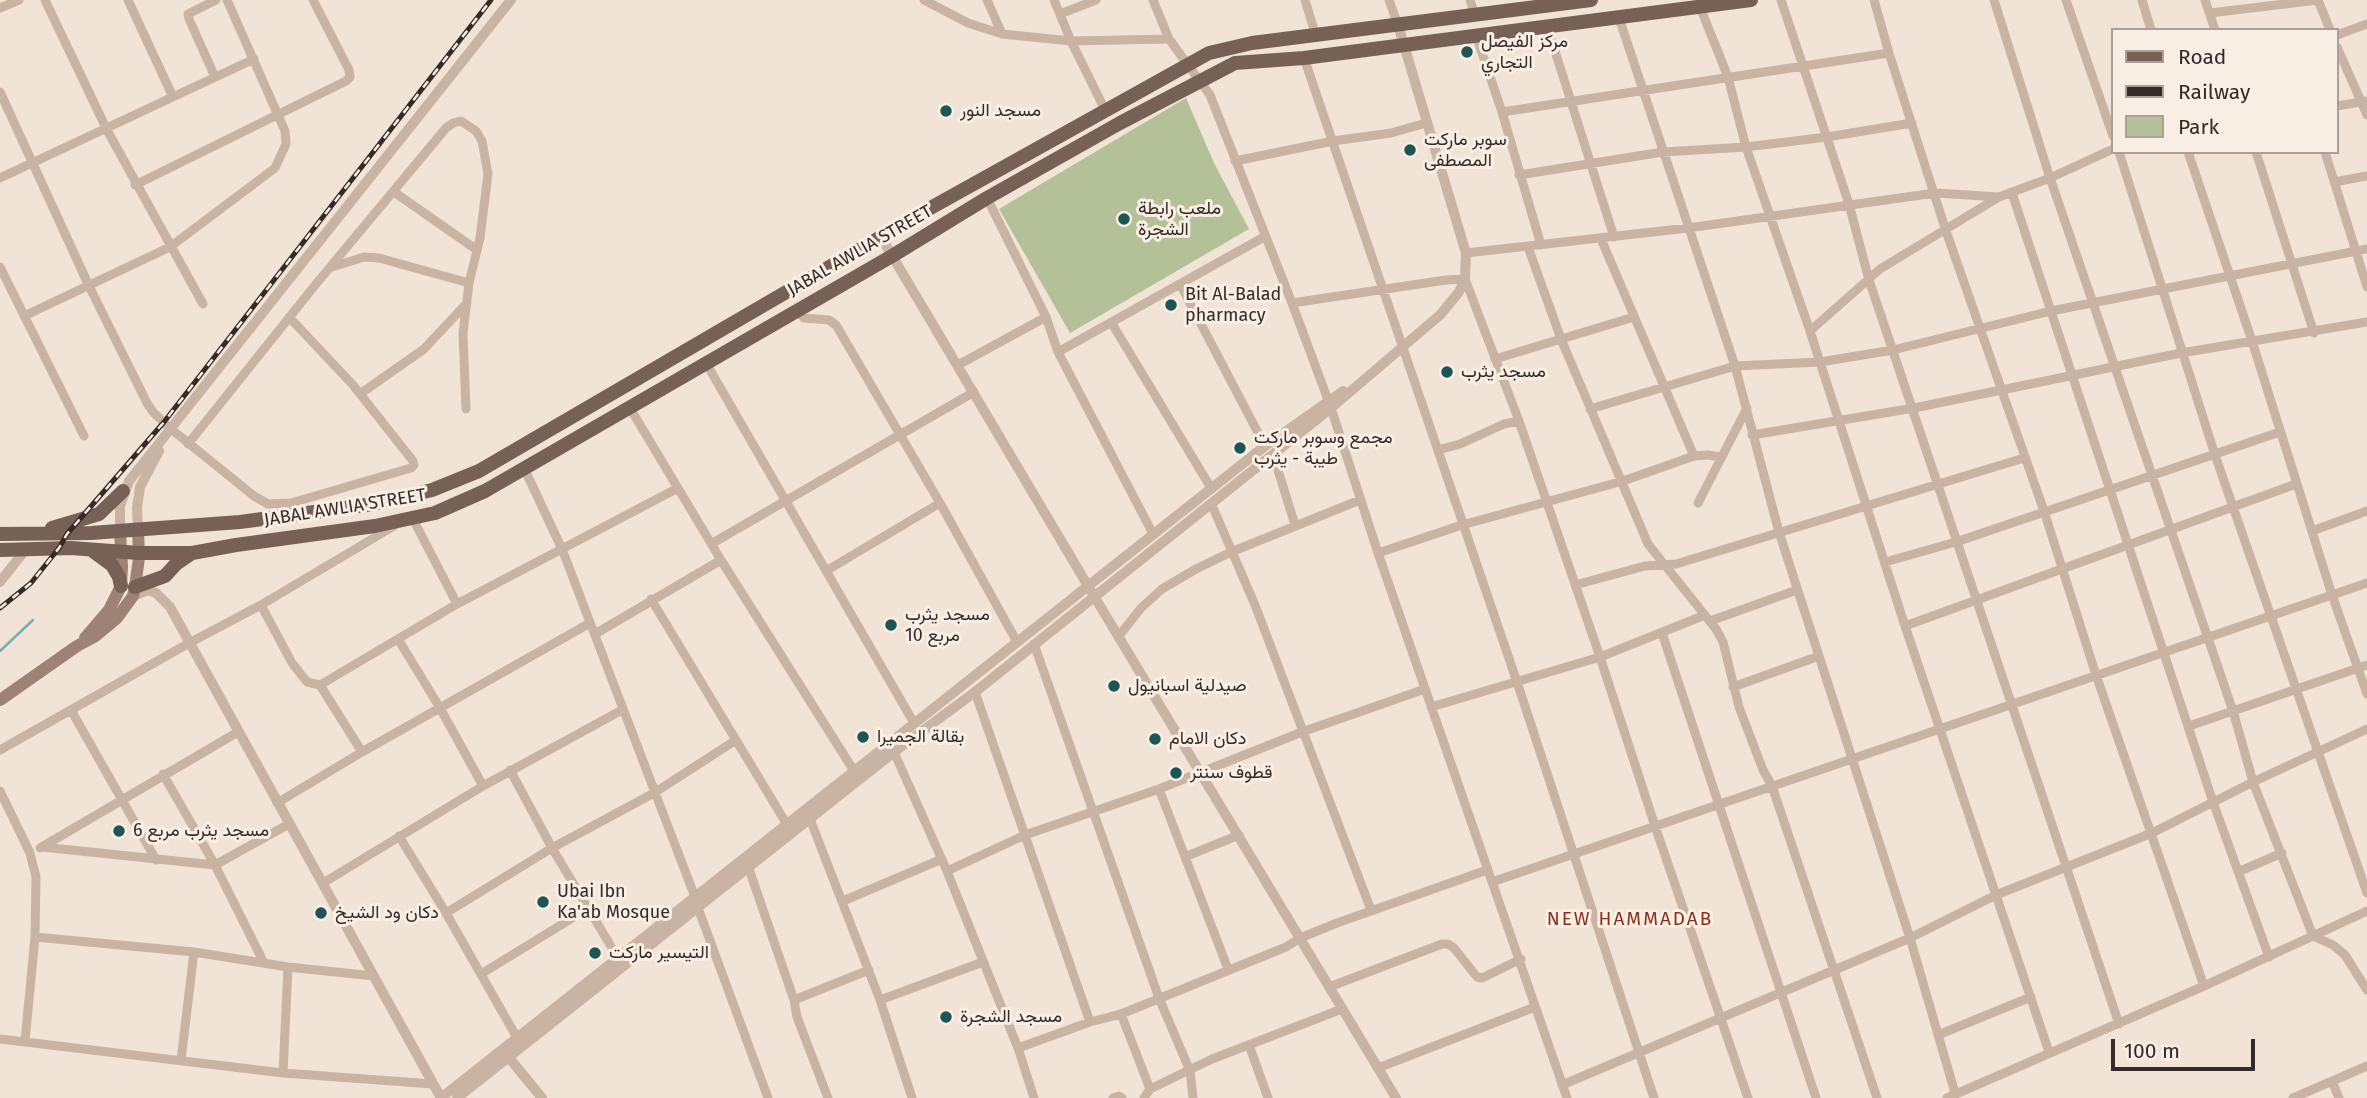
<!DOCTYPE html>
<html>
<head>
<meta charset="utf-8">
<style>
	body { margin:0 }
	#map { position:relative; width:2367px; height:1098px; overflow:hidden; background:#f1e4d7; font-family:"Fira Sans",sans-serif }
	canvas { display:block }
	.legend { position:absolute; left:2111px; top:28px; width:228px; height:126px; box-sizing:border-box; background:#f9eee4; border:2px solid #aaa098; margin:0; padding:9px 12px; list-style:none; font-size:21px; color:#342a26 }
	.legend li { display:flex; align-items:center; gap:14px; height:35px }
	.legend b { width:35px; border:2px solid #aaa098 }
	.scale { position:absolute; left:2111px; top:1039px; width:144px; height:32px; box-sizing:border-box; border:4px solid #342a26; border-top:0; padding-left:9px; font-size:21px; line-height:24px; white-space:nowrap; color:#342a26; -webkit-text-stroke:5px #f9eee4; paint-order:stroke }
</style>
</head>
<body>
<div id="map">
<canvas width="2367" height="1098"></canvas>
<ul class="legend">
<li><b style="height:9px;background:#776056"></b>Road</li>
<li><b style="height:9px;background:#342a26"></b>Railway</li>
<li><b style="height:19px;background:#b4c098"></b>Park</li>
</ul>
<div class="scale">100 m</div>
</div>
<script>
const ctx = document.querySelector('canvas').getContext('2d');
ctx.lineJoin = 'round';
function fill(path, color) {
  ctx.fillStyle = color;
  ctx.fill(path, 'evenodd');
}
function shape(rows) {
  const path = new Path2D();
  for (const r of rows) {
    path.moveTo(r[0], r[1]);
    for (let i = 2; i < r.length; i += 2) path.lineTo(r[i], r[i + 1]);
  }
  return path;
}
function stroke(path, color, width, dash) {
  ctx.strokeStyle = color;
  ctx.lineWidth = width;
  ctx.lineCap = dash ? 'butt' : 'round';
  ctx.setLineDash(dash || []);
  ctx.stroke(path);
}
function drawText(font, color, halo, rows, align = 'center') {
  ctx.font = font + ' "Fira Sans",Vazirmatn,sans-serif';
  ctx.lineWidth = 6;
  ctx.setLineDash([]);
  ctx.textBaseline = 'middle';
  ctx.strokeStyle = halo;
  ctx.fillStyle = color;
  for (const [text, x, y, turn = 0] of rows) {
    ctx.save();
    ctx.translate(x, y);
    ctx.rotate((+turn || 0) * Math.PI / 180);
    ctx.textAlign = isNaN(turn) ? turn : align;
    if (halo) ctx.strokeText(text, 0, 0);
    ctx.fillText(text, 0, 0);
    ctx.restore();
  }
}
const green = shape([
	[1186,98,1214,163,1249,229,1070,333,999,209]
]);
const stream = shape([
	[0,651,33,620]
]);
const minor = shape([
	[45,0,107,130,203,304],
	[128,0,173,97],
	[924,0,968,23,1002,34,1071,41,1169,39],
	[987,0,1002,34],
	[1054,0,1071,41,1105,110],
	[1153,0,1169,39,1210,95,1292,303,1331,408,1378,553,1567,1098],
	[1305,0,1316,36],
	[1389,0,1398,25],
	[1470,0,1475,15],
	[1781,0,1849,204,1869,280,2119,1024],
	[1874,0,1889,53,1946,231,2044,511,2096,675,2204,986],
	[1994,0,2050,178,2233,711,2253,782,2313,936,2333,945,2345,955,2367,990],
	[2066,0,2113,136],
	[2142,0,2151,30],
	[2205,0,2215,30],
	[2318,0,2330,30],
	[1700,7,1728,77,1746,147,1810,331,1905,626,2049,1052],
	[0,8,19,0],
	[2210,13,2318,0],
	[1060,14,1096,0],
	[1619,18,1735,366,1779,532,1910,938,1955,1093],
	[1547,26,1614,237],
	[1476,35,1502,112,1541,245],
	[2337,35,2367,24],
	[2337,47,2367,115],
	[1304,58,1517,682,1654,1098],
	[215,77,189,19,188,14,216,0],
	[0,92,89,286,147,403,153,412,171,429,254,496,268,504,291,503,411,468,414,465,413,461,353,385,289,317],
	[2337,106,2367,101],
	[1502,112,1889,53],
	[2119,152,2215,455,2367,893],
	[2188,152,2252,341,2332,595,2367,694],
	[2256,152,2314,333],
	[2325,152,2367,287],
	[1235,161,1333,141,1391,133,1426,123],
	[1519,175,1663,152,1746,147,1827,137,1912,123],
	[0,178,254,59],
	[2334,182,2367,176],
	[135,185,346,81,350,77,349,70,313,0],
	[394,192,477,250],
	[2012,193,2213,802,2269,957],
	[987,198,1046,317,1058,352,1153,534],
	[1601,239,1694,456],
	[1528,247,1561,339,1648,544,1716,629,1723,642,1739,707,1763,770,1772,786,1877,1098],
	[1466,253,1688,228,1935,193,1999,197],
	[0,267,84,436],
	[332,267,364,257,379,258,469,283],
	[1180,284,1265,446],
	[1292,303,1446,280,1465,279,1519,421,1600,657,1655,826,1748,1098],
	[797,310,804,318,829,320,836,325,940,503,1017,642],
	[24,316,170,247,275,168,286,144,285,131,227,0],
	[1111,322,1211,488],
	[1810,331,1880,269,1999,197,2050,178,2113,149],
	[1058,352,1264,237],
	[1495,359,1634,317],
	[706,363,914,723],
	[958,365,1046,317],
	[360,394,424,349,467,303],
	[630,408,721,560,854,771],
	[1590,409,1735,366,1820,362,1893,350,2051,311,2367,249],
	[1752,435,1914,408,2181,353,2367,322],
	[188,444,316,284,446,128,453,123,461,121,476,131,482,141,488,174,480,238,469,283,463,333,466,409],
	[1438,450,1460,444,1504,424,1519,421],
	[1273,454,1295,525],
	[524,468,562,549,695,897],
	[1211,503,1255,605,1371,910],
	[1698,503,1747,408],
	[413,519,457,604],
	[2312,531,2367,511],
	[711,544,974,392],
	[1378,553,1462,525,1623,481,1694,456,1707,455,1722,457],
	[1885,562,1956,542,2280,432],
	[826,571,940,503],
	[1575,585,1645,566,1676,564,2024,458],
	[651,599,786,823],
	[261,605,292,663,307,682,320,685,457,604,678,488],
	[1710,621,1797,590],
	[1905,626,2296,484],
	[1662,633,1816,1098],
	[595,634,721,560],
	[1119,636,1141,608,1162,589,1196,569,1231,552,1360,500],
	[398,639,440,708,483,786],
	[1034,644,1159,998,1190,1071,1193,1098],
	[320,685,362,752],
	[1733,687,1819,656],
	[975,692,1090,1022],
	[1431,707,1600,657,1705,615],
	[71,710,156,860],
	[2189,726,2367,665],
	[0,750,191,642,261,605,394,526],
	[894,752,947,871,1018,1048,1034,1098],
	[510,770,552,848,618,958],
	[163,774,215,865,264,963],
	[1159,789,1228,969],
	[0,791,30,853,36,877,35,937,25,1041],
	[277,803,362,752,590,623],
	[810,819,880,1000,912,1098],
	[399,836,446,913,520,1043],
	[42,847,215,865,289,824],
	[40,848,238,732],
	[1187,856,1239,835],
	[749,869,794,1000,797,1017,828,1098],
	[947,871,1025,835,1159,789,1302,732,1425,689],
	[2238,872,2282,853],
	[1492,882,2367,583],
	[323,883,483,786,622,710],
	[843,901,942,859],
	[698,908,768,1098],
	[446,913,552,848,654,793,736,740],
	[35,937,194,952,288,967,374,976],
	[481,974,587,909],
	[1329,987,1442,944,1448,944,1454,948,1477,977,1482,978,1521,959],
	[794,1000,869,970],
	[880,1000,983,962],
	[1121,1014,1150,1089],
	[1938,1035,2031,997],
	[0,1039,283,1073,433,1084],
	[1249,1045,1268,1098],
	[1018,1048,1090,1022,1121,1014,1286,947,1300,938,1337,923,1487,870],
	[181,1060,194,952],
	[1378,1068,1535,1007],
	[283,1073,288,967],
	[2332,1081,2339,1098],
	[1562,1085,1910,938,1996,895,2152,833,2253,782,2367,729],
	[1113,1098,1119,1096,1122,1098],
	[1144,1098,1150,1089,1212,1059,1342,1009],
	[1947,1098,2204,986,2367,911],
	[2293,1098,2367,1066]
]);
const tertiary = shape([
	[881,237,1088,586,1396,1098],
	[138,529,137,508,140,487,159,451],
	[120,530,120,506,129,481,511,0],
	[0,582,26,549],
	[133,596,148,590,156,593,170,607,441,1098],
	[506,1054,542,1098],
	[441,1098,1265,446,1343,391],
	[457,1098,894,752,975,692,1331,408,1440,315,1459,292,1465,279,1466,253,1398,25]
]);
const secondary = shape([
	[85,638,109,610,121,586,122,567,120,530],
	[0,700,77,646,94,637,117,618,133,596,135,587,139,558,138,529]
]);
const primary = shape([
	[52,528,99,514,123,491],
	[0,534,91,533,240,522,374,504,432,490,479,471,934,206,1209,53,1252,43,1591,0],
	[0,550,71,548,139,553,192,553,236,545,375,526,435,513,485,491,892,256,987,198,1120,123,1235,63,1304,58,1751,0],
	[93,551,112,565,119,577,121,586],
	[135,587,165,576,176,564,192,553]
]);
const rail = shape([
	[0,608,31,583,59,548,67,534,164,422,491,0]
]);
const markers = [
	[1467,52,7,"#1b5556"],
	[946,111,7,"#1b5556"],
	[1410,150,7,"#1b5556"],
	[1124,219,7,"#1b5556"],
	[1171,305,7,"#1b5556"],
	[1447,372,7,"#1b5556"],
	[1240,448,7,"#1b5556"],
	[891,625,7,"#1b5556"],
	[1114,686,7,"#1b5556"],
	[863,737,7,"#1b5556"],
	[1155,739,7,"#1b5556"],
	[1176,773,7,"#1b5556"],
	[119,831,7,"#1b5556"],
	[543,902,7,"#1b5556"],
	[321,913,7,"#1b5556"],
	[595,953,7,"#1b5556"],
	[946,1017,7,"#1b5556"]
];
const poiNames = [
	["مركز الفيصل",1481,42],
	["التجاري",1481,63],
	["مسجد النور",960,111],
	["سوبر ماركت",1424,140],
	["المصطفى",1424,161],
	["ملعب رابطة",1138,209],
	["الشجرة",1138,230],
	["Bit Al-Balad",1185,295],
	["pharmacy",1185,316],
	["مسجد يثرب",1461,372],
	["مجمع وسوبر ماركت",1254,438],
	["طيبة - يثرب",1254,459],
	["مسجد يثرب",905,615],
	["مربع 10",905,636],
	["صيدلية اسبانيول",1128,686],
	["بقالة الجميرا",877,737],
	["دكان الامام",1169,739],
	["قطوف سنتر",1190,773],
	["مسجد يثرب مربع 6",133,831],
	["Ubai Ibn",557,892],
	["Ka'ab Mosque",557,913],
	["دكان ود الشيخ",335,913],
	["التيسير ماركت",609,953],
	["مسجد الشجرة",960,1017]
];
const streetNames = [
	["JABAL AWLIA STREET",860,251,-30],
	["JABAL AWLIA STREET",345,508,-9]
];
const neighbourhoodNames = [
	["NEW HAMMADAB",1630,920]
];
fill(green, '#b4c098');
stroke(stream, '#76afaf', 2.5);
stroke(minor, '#c9b3a3', 9);
stroke(tertiary, '#c9b3a3', 10);
stroke(secondary, '#9d8275', 12);
stroke(primary, '#776056', 14);
stroke(rail, '#342a26', 5);
stroke(rail, '#f9eee4', 2.5, [8]);
for (const [x, y, r, color] of markers) {
  const dot = new Path2D();
  dot.arc(x, y, r, 0, 2 * Math.PI);
  ctx.fillStyle = color;
  ctx.fill(dot);
  stroke(dot, '#f9eee4', 2.5);
}
drawText('18px', '#342a26', '#f9eee4', poiNames, 'left');
drawText('18px', '#342a26', '#f9eee4', streetNames);
ctx.letterSpacing = '2px';
drawText('19px', '#85321d', '#f9eee4', neighbourhoodNames);
ctx.letterSpacing = '0px';
</script>
</body>
</html>
